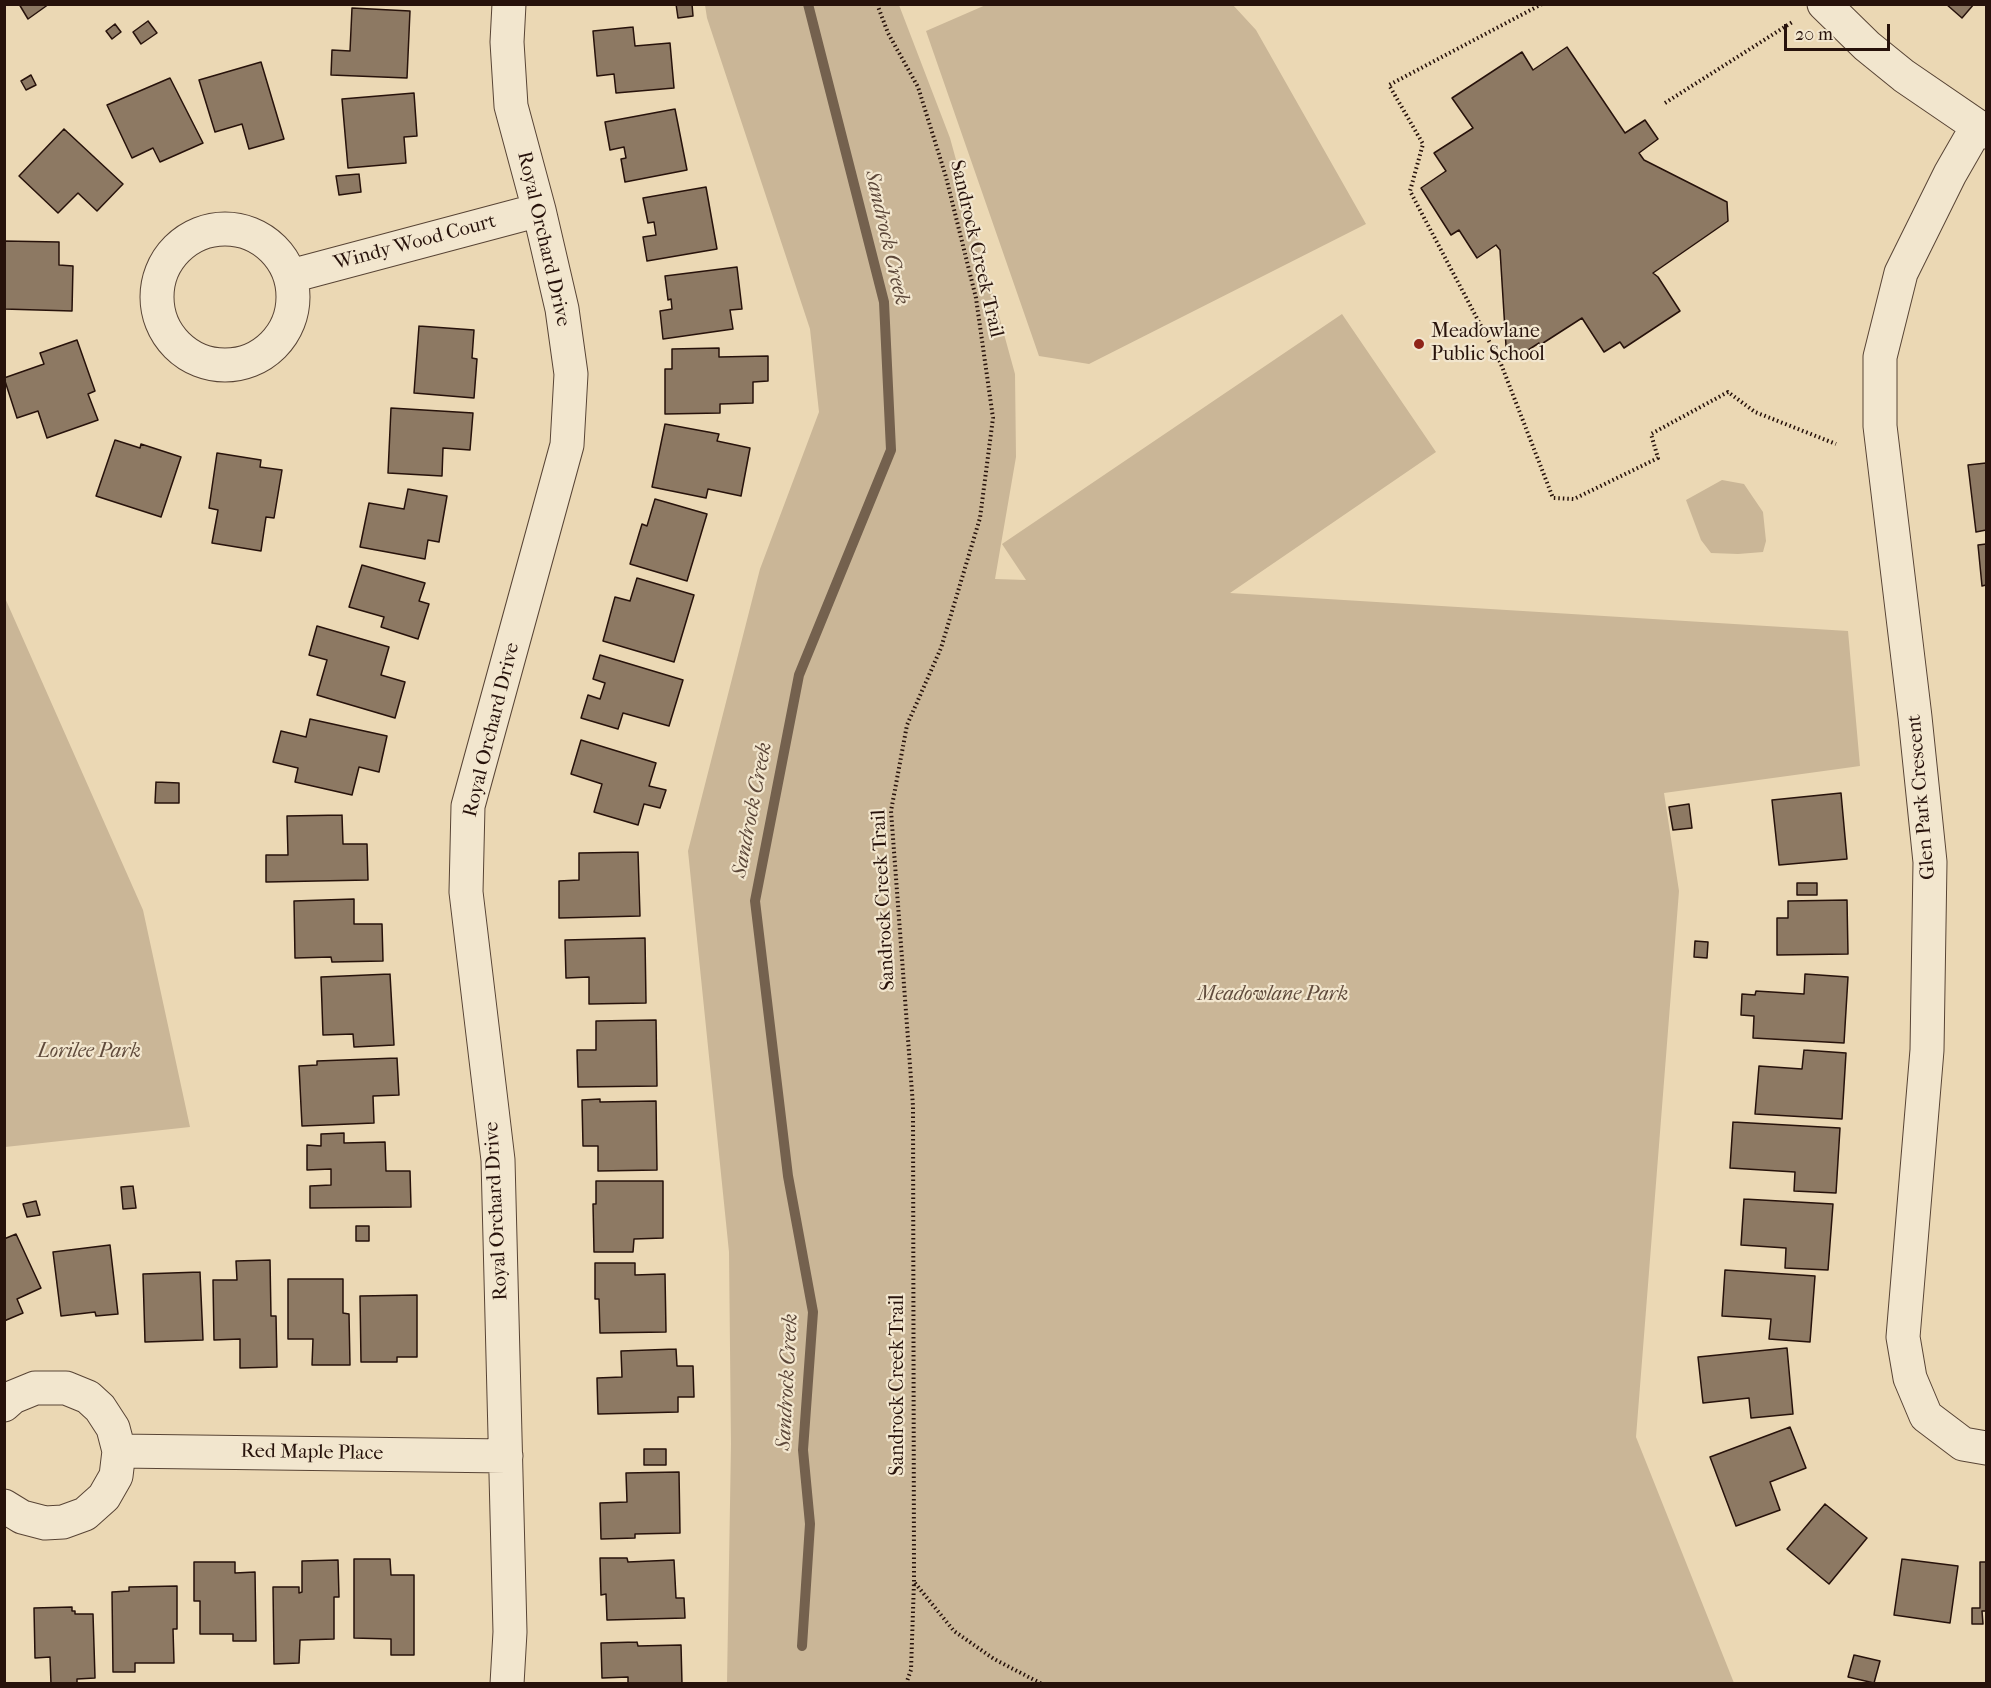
<!DOCTYPE html>
<html>
<head>
<meta charset="utf-8">
<style>
	body { margin:0 }
	#map { position:relative; width:1991px; height:1688px; overflow:hidden; background:#ebd8b4; font-family:"IM FELL French Canon",serif }
	canvas { display:block }
	.frame { position:absolute; inset:0; border:6px solid #27120b; pointer-events:none }
	.scale { position:absolute; left:1784px; top:24px; width:106px; height:27px; box-sizing:border-box; border:3px solid #27120b; border-top:0; padding-left:8px; font-size:18px; line-height:21px; white-space:nowrap; color:#27120b; -webkit-text-stroke:4px #f2e6ce; paint-order:stroke }
</style>
</head>
<body>
<div id="map">
<canvas width="1991" height="1688"></canvas>
<div class="frame"></div>
<div class="scale">20 m</div>
</div>
<script>
const ctx = document.querySelector('canvas').getContext('2d');
ctx.lineJoin = 'round';
function fill(path, color) {
  ctx.fillStyle = color;
  ctx.fill(path, 'evenodd');
}
function shape(rows) {
  const path = new Path2D();
  for (const r of rows) {
    if (r.length === 3) {
      path.moveTo(r[0] + r[2], r[1]);
      path.arc(r[0], r[1], r[2], 0, 2 * Math.PI);
      continue;
    }
    path.moveTo(r[0], r[1]);
    for (let i = 2; i < r.length; i += 2) path.lineTo(r[i], r[i + 1]);
  }
  return path;
}
function stroke(path, color, width, dash) {
  ctx.strokeStyle = color;
  ctx.lineWidth = width;
  ctx.lineCap = dash ? 'butt' : 'round';
  ctx.setLineDash(dash || []);
  ctx.stroke(path);
}
function drawText(font, color, halo, rows, align = 'center') {
  ctx.font = font + ' "IM FELL French Canon",serif';
  ctx.lineWidth = 4.5;
  ctx.setLineDash([]);
  ctx.textBaseline = 'middle';
  ctx.strokeStyle = halo;
  ctx.fillStyle = color;
  for (const [text, x, y, turn = 0] of rows) {
    ctx.save();
    ctx.translate(x, y);
    ctx.rotate((+turn || 0) * Math.PI / 180);
    ctx.textAlign = isNaN(turn) ? turn : align;
    if (halo) ctx.strokeText(text, 0, 0);
    ctx.fillText(text, 0, 0);
    ctx.restore();
  }
}
const green = shape([
	[988,4,1233,5,1256,30,1366,224,1089,364,1039,356,926,31],
	[705,5,899,5,950,138,1015,374,1016,457,995,579,1026,580,1002,544,1342,314,1436,452,1230,593,1848,631,1860,766,1664,793,1679,891,1636,1437,1734,1683,727,1683,731,1444,729,1252,688,851,760,569,819,412,810,329,707,18],
	[1722,480,1744,484,1763,512,1766,541,1763,552,1738,554,1711,553,1701,540,1686,500],
	[5,598,143,910,190,1127,5,1147]
]);
const stream = shape([
	[802,1646,810,1524,803,1450,813,1312,788,1176,755,901,799,675,891,450,884,302,808,4]
]);
const building = shape([
	[19,4,49,4,28,19,19,4],
	[676,4,692,4,693,16,678,18,676,4],
	[1946,4,1974,4,1962,18,1946,4],
	[352,8,410,11,407,78,331,75,332,50,350,51,352,8],
	[148,21,157,33,141,44,133,32,148,21],
	[115,24,121,32,112,39,106,31,115,24],
	[633,27,635,46,670,43,674,88,616,93,614,74,597,76,593,31,633,27],
	[1567,47,1625,133,1645,120,1658,139,1639,153,1644,160,1727,202,1728,221,1653,273,1658,277,1680,311,1624,348,1620,342,1604,352,1582,318,1540,345,1539,343,1522,354,1506,346,1500,250,1496,245,1477,258,1459,230,1451,235,1421,188,1446,171,1434,153,1473,128,1452,98,1522,52,1533,70,1567,47],
	[261,62,284,139,249,149,242,124,215,132,199,80,261,62],
	[31,75,36,85,26,90,21,81,31,75],
	[170,78,203,143,160,162,153,148,132,158,107,105,170,78],
	[414,93,417,136,404,137,406,163,348,168,342,99,414,93],
	[675,109,687,170,625,182,621,159,626,158,624,147,610,150,605,122,675,109],
	[64,129,123,184,97,211,78,193,58,213,19,176,64,129],
	[359,174,361,192,339,195,336,176,359,174],
	[706,187,717,249,647,261,643,237,656,235,654,222,648,223,643,198,706,187],
	[4,241,59,242,59,265,73,266,72,311,4,309,4,241],
	[737,267,742,309,730,310,733,329,663,339,660,311,672,309,671,299,668,300,665,276,737,267],
	[419,326,474,330,472,358,477,359,474,398,414,393,419,326],
	[77,340,95,391,88,394,98,420,47,438,38,411,17,418,4,378,44,364,40,353,77,340],
	[719,348,719,357,768,356,768,381,753,382,753,403,720,404,720,413,665,414,665,369,672,369,672,349,719,348],
	[391,408,473,413,470,450,443,448,442,476,388,473,391,408],
	[665,424,719,434,717,441,750,448,741,496,708,489,706,498,652,487,665,424],
	[115,440,140,448,141,444,181,457,161,517,96,496,115,440],
	[217,453,261,460,260,467,282,470,274,518,266,517,261,551,212,543,218,510,209,508,217,453],
	[1986,463,1986,530,1976,532,1968,465,1986,463],
	[408,489,447,496,439,542,428,540,425,559,360,547,369,503,404,509,408,489],
	[655,499,707,514,687,581,630,564,642,524,647,526,655,499],
	[1986,544,1986,585,1982,586,1978,545,1986,544],
	[362,565,425,583,419,601,429,604,418,639,381,627,384,617,349,607,362,565],
	[637,578,694,595,674,662,603,641,615,597,630,601,637,578],
	[317,626,389,647,381,675,405,682,395,718,317,695,327,660,309,655,317,626],
	[600,655,683,680,669,726,623,713,618,729,581,718,588,695,600,699,605,683,593,679,600,655],
	[310,719,387,736,379,772,359,767,352,795,295,782,298,768,273,762,281,731,306,737,310,719],
	[581,740,656,763,649,786,666,790,660,808,644,804,638,825,594,812,602,784,571,774,581,740],
	[156,782,179,783,179,803,155,803,156,782],
	[1841,793,1847,859,1779,865,1772,800,1841,793],
	[1689,804,1692,828,1673,830,1669,807,1689,804],
	[342,815,343,844,367,844,368,880,266,882,266,855,288,855,287,816,342,815],
	[638,852,640,916,559,918,559,881,579,880,579,853,638,852],
	[1797,883,1817,883,1817,895,1797,895,1797,883],
	[354,899,354,924,382,924,383,961,332,962,331,957,295,958,294,901,354,899],
	[1847,900,1848,954,1777,955,1777,918,1788,918,1788,901,1847,900],
	[645,938,646,1003,589,1004,589,977,566,978,565,940,645,938],
	[1695,941,1708,942,1707,958,1694,957,1695,941],
	[390,974,394,1045,354,1047,353,1034,323,1035,321,977,390,974],
	[1805,974,1848,977,1844,1043,1753,1038,1754,1016,1741,1015,1742,994,1755,995,1756,991,1804,994,1805,974],
	[656,1020,657,1086,578,1087,577,1050,596,1050,596,1021,656,1020],
	[1804,1050,1846,1053,1842,1119,1755,1114,1759,1066,1802,1069,1804,1050],
	[397,1058,399,1095,373,1096,374,1123,302,1126,299,1066,317,1065,317,1061,397,1058],
	[600,1099,600,1102,656,1101,657,1170,598,1171,598,1146,583,1146,582,1100,600,1099],
	[1733,1122,1840,1128,1836,1193,1794,1191,1795,1172,1730,1168,1733,1122],
	[344,1133,344,1143,385,1142,386,1171,410,1171,411,1207,310,1208,310,1186,331,1185,331,1169,307,1170,307,1145,321,1146,321,1134,344,1133],
	[596,1181,663,1181,663,1238,634,1239,633,1252,594,1252,593,1204,596,1204,596,1181],
	[133,1186,136,1208,123,1209,121,1187,133,1186],
	[1744,1199,1833,1204,1828,1270,1785,1268,1786,1248,1741,1245,1744,1199],
	[36,1201,40,1215,27,1217,23,1204,36,1201],
	[356,1226,369,1226,369,1241,356,1241,356,1226],
	[16,1234,41,1288,17,1299,23,1313,4,1321,4,1239,16,1234],
	[110,1245,118,1314,96,1316,95,1312,61,1316,53,1252,110,1245],
	[270,1260,271,1316,276,1316,277,1367,240,1368,240,1339,214,1340,213,1280,237,1280,236,1261,270,1260],
	[595,1263,635,1263,635,1275,665,1274,666,1332,600,1333,599,1299,595,1299,595,1263],
	[1725,1270,1815,1276,1810,1342,1769,1339,1771,1319,1722,1316,1725,1270],
	[200,1272,203,1340,145,1342,143,1274,200,1272],
	[288,1279,343,1279,343,1313,349,1314,350,1365,312,1365,313,1339,288,1339,288,1279],
	[417,1295,417,1357,397,1357,397,1362,361,1362,360,1296,417,1295],
	[1787,1348,1793,1414,1751,1418,1749,1398,1703,1403,1698,1357,1787,1348],
	[676,1349,677,1366,693,1366,694,1397,678,1397,678,1412,598,1414,597,1378,622,1377,621,1351,676,1349],
	[1790,1427,1806,1468,1770,1482,1780,1510,1736,1526,1710,1457,1790,1427],
	[644,1449,666,1449,666,1465,644,1465,644,1449],
	[679,1472,680,1533,635,1534,635,1538,601,1539,600,1503,627,1502,626,1473,679,1472],
	[1825,1504,1867,1538,1829,1584,1787,1549,1825,1504],
	[600,1558,627,1558,628,1562,674,1560,676,1598,684,1598,685,1618,607,1620,606,1594,601,1595,600,1558],
	[354,1559,390,1559,391,1575,414,1575,414,1655,391,1655,391,1639,354,1638,354,1559],
	[1902,1559,1958,1566,1950,1623,1894,1615,1902,1559],
	[338,1560,339,1597,334,1597,334,1639,300,1640,299,1663,274,1664,273,1587,299,1587,299,1593,302,1592,302,1561,338,1560],
	[194,1562,235,1562,235,1573,255,1572,256,1641,233,1641,233,1634,200,1634,200,1601,194,1601,194,1562],
	[1980,1562,1986,1562,1986,1611,1982,1611,1983,1624,1972,1624,1972,1608,1980,1608,1980,1562],
	[177,1586,177,1629,173,1629,174,1663,135,1663,135,1672,113,1672,112,1592,129,1591,129,1587,177,1586],
	[72,1607,72,1611,75,1611,75,1614,93,1614,95,1678,77,1679,77,1684,51,1684,50,1657,35,1658,34,1608,72,1607],
	[637,1642,638,1646,681,1645,682,1684,628,1684,628,1677,602,1678,601,1643,637,1642],
	[1854,1655,1880,1661,1874,1683,1848,1677,1854,1655]
]);
const path = shape([
	[877,4,888,33,918,87,946,177,976,298,993,418,980,518,941,648,907,725,891,811,913,1106,914,1582,911,1670,906,1684],
	[1542,4,1389,85,1423,144,1410,191,1501,364,1553,498,1574,499,1658,458,1651,434,1728,392,1755,412,1836,444],
	[1665,103,1794,21],
	[915,1583,954,1631,994,1659,1042,1684]
]);
const minor = shape([
	[1824,4,1867,46,1904,76,1986,132],
	[1977,127,1950,174,1901,273,1880,357,1880,426,1915,717,1930,862,1927,1050,1903,1337,1910,1378,1926,1416,1963,1444,1986,1448],
	[225,297,68],
	[291,276,539,210],
	[4,1405,13,1397,35,1388,66,1388,88,1397,100,1408,113,1428,119,1451,116,1476,104,1497,85,1514,63,1522,45,1523,22,1517,4,1506],
	[119,1451,506,1456],
	[507,1684,510,1632,498,1160,466,892,468,806,567,445,571,374,562,309,539,210,511,106,507,42,509,4]
]);
const markers = [
	[1419,344,6,"#8f2418"]
];
const streetNames = [
	["Royal Orchard Drive",543,239,77],
	["Windy Wood Court",415,243,-15],
	["Sandrock Creek Trail",976,249,77],
	["Royal Orchard Drive",492,730,-76],
	["Glen Park Crescent",1922,797,-95],
	["Sandrock Creek Trail",884,900,-93],
	["Royal Orchard Drive",497,1211,-93],
	["Sandrock Creek Trail",898,1385,-90],
	["Red Maple Place",312,1453,1]
];
const poiNames = [
	["Meadowlane",1431,332],
	["Public School",1431,355]
];
const parkNames = [
	["Meadowlane Park",1273,995],
	["Lorilee Park",89,1052]
];
const waterNames = [
	["Sandrock Creek",886,238,77],
	["Sandrock Creek",753,810,-79],
	["Sandrock Creek",788,1382,-87]
];
fill(green, '#cab697');
stroke(stream, '#74614e', 10);
fill(building, '#8d7963');
stroke(building, '#27120b', 1.5);
stroke(minor, '#584435', 35);
stroke(path, '#27120b', 4, [1.5, 3]);
stroke(minor, '#f2e6ce', 33);
for (const [x, y, r, color] of markers) {
  const dot = new Path2D();
  dot.arc(x, y, r, 0, 2 * Math.PI);
  ctx.fillStyle = color;
  ctx.fill(dot);
  stroke(dot, '#f2e6ce', 2);
}
drawText('20px', '#27120b', '#f2e6ce', streetNames);
drawText('20px', '#27120b', '#f2e6ce', poiNames, 'left');
drawText('italic 20px', '#604b3c', '#f2e6ce', parkNames);
drawText('italic 21px', '#5b4638', '#f2e6ce', waterNames);
</script>
</body>
</html>
